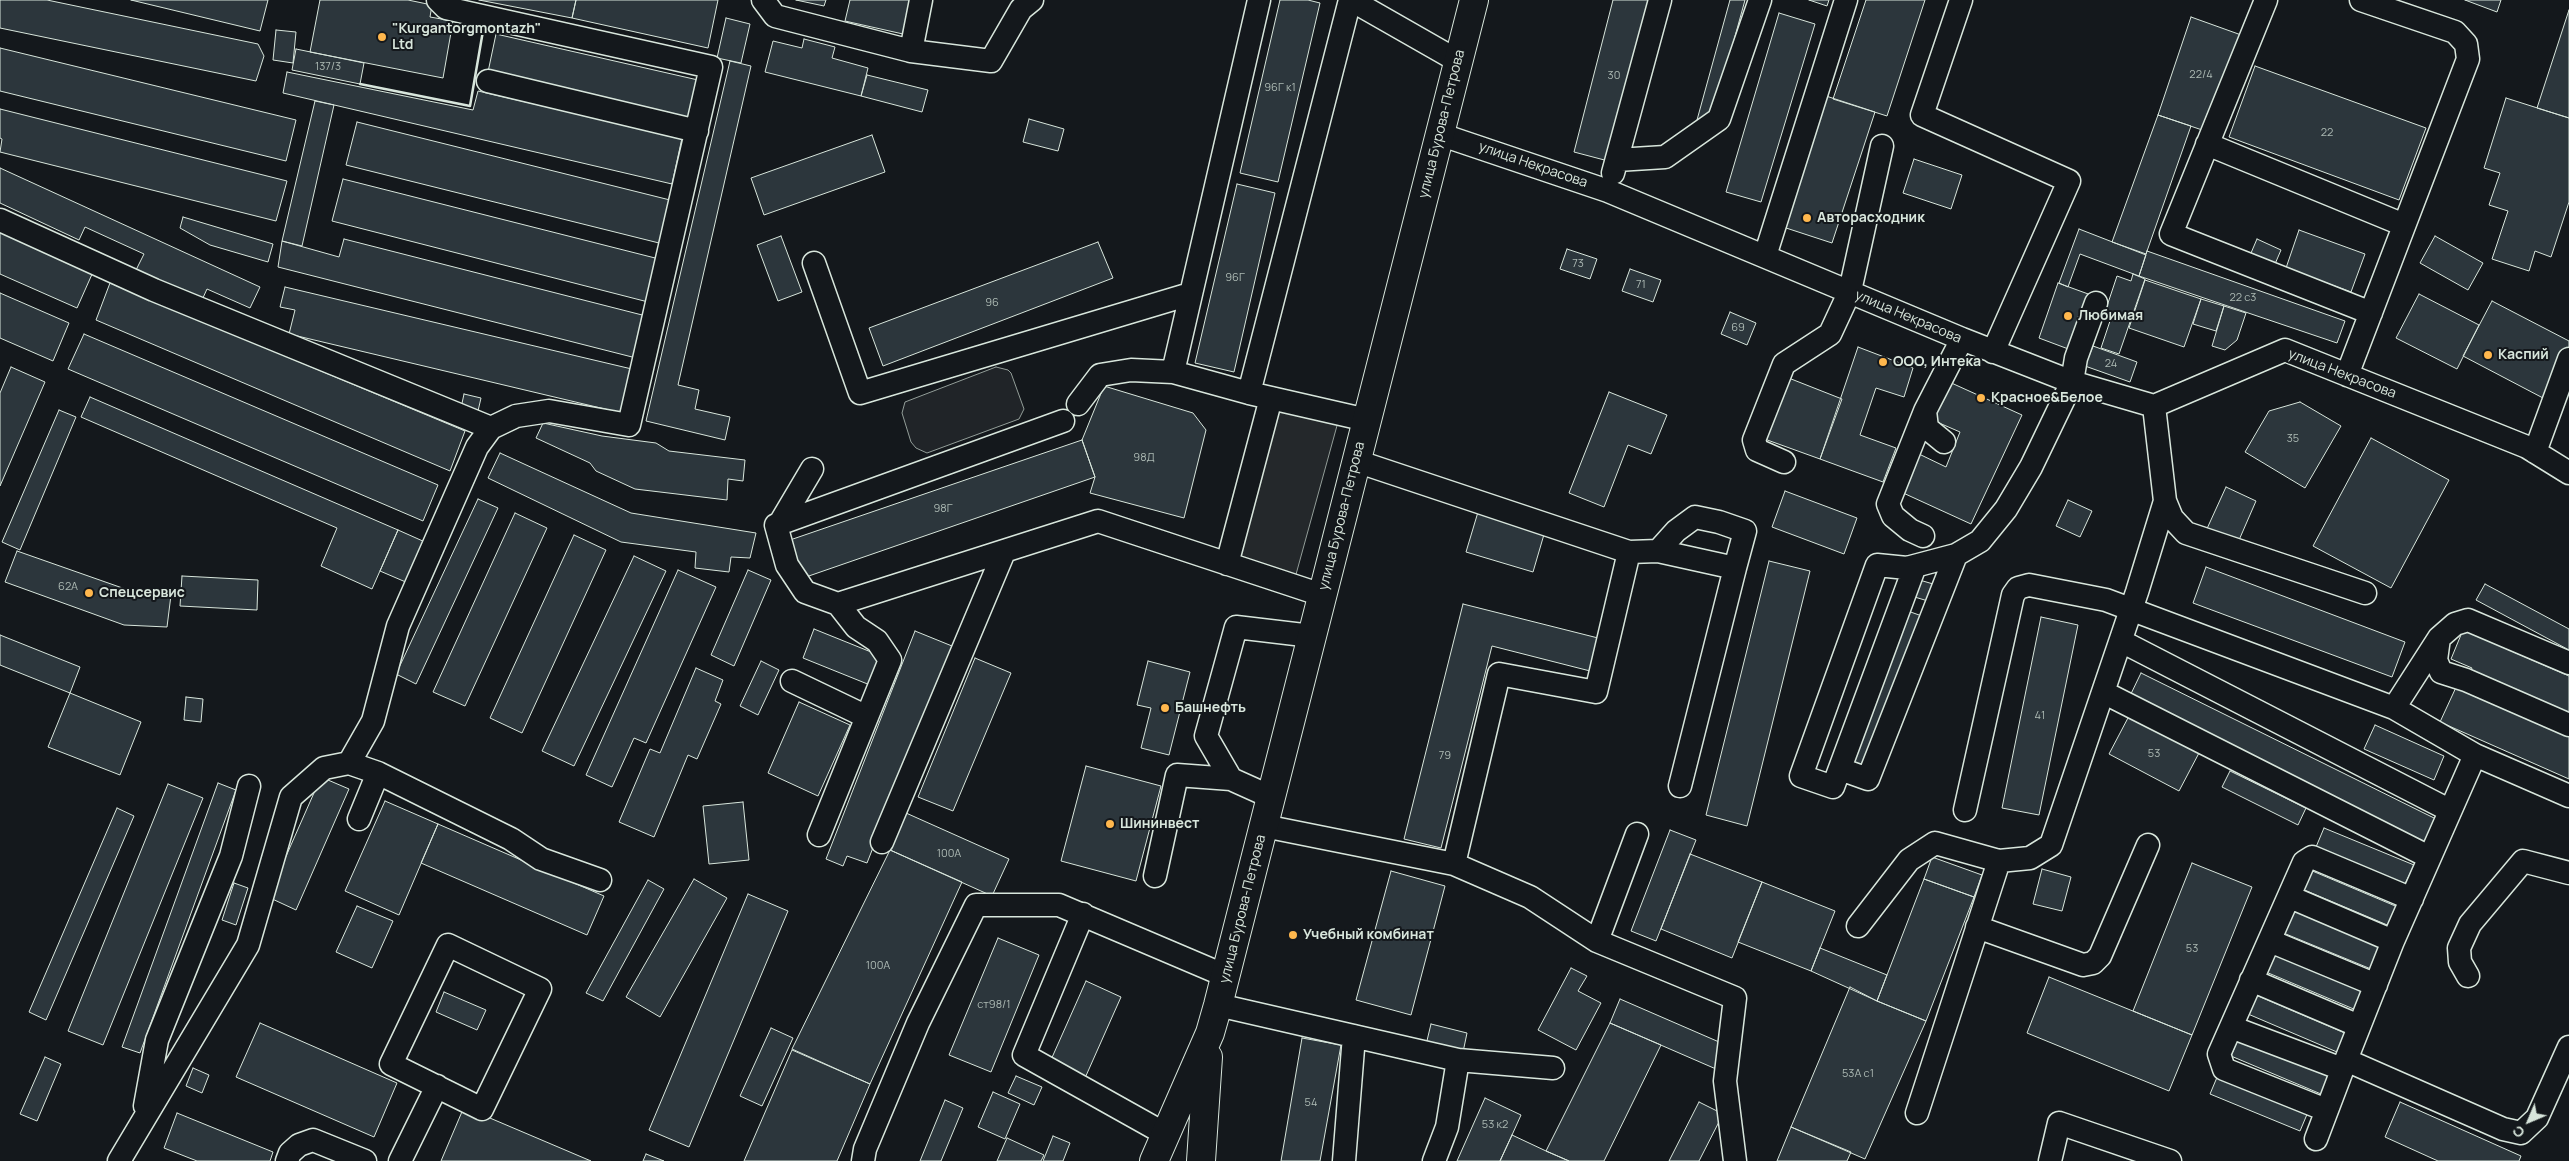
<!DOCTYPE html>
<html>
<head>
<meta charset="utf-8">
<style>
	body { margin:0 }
	#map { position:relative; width:2569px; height:1161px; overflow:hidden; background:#14181c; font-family:Manrope,sans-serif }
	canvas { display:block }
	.north { position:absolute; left:2504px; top:1096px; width:50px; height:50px; -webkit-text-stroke:4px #14181c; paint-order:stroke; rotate:225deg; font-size:14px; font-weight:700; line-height:20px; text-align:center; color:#d8e6dc }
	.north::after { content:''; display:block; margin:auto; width:18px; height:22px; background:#d8e6dc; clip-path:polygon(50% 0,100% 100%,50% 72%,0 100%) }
</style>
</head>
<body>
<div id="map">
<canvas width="2569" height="1161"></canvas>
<div class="north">С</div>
</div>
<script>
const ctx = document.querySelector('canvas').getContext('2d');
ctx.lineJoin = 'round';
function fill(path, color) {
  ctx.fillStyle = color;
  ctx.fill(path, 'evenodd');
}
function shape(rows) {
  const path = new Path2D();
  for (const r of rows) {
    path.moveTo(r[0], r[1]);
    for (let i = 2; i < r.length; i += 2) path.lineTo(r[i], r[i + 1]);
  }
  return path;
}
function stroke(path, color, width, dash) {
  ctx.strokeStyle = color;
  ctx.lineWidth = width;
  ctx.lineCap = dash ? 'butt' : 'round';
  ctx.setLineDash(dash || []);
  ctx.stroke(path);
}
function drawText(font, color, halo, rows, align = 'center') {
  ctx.font = font + ' Manrope,sans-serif';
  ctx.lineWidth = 4;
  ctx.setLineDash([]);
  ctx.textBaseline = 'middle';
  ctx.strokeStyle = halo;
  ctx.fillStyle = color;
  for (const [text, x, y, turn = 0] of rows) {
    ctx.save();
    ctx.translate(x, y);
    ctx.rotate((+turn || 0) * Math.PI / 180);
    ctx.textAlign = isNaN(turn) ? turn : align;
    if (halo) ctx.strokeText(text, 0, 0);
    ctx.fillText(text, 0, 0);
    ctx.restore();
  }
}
const green = shape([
	[996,367,1008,370,1011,373,1024,409,1019,419,927,453,916,448,911,442,902,413,905,402,996,367]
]);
const parking = shape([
	[1274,404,1338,422,1295,578,1231,561,1274,404]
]);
const building = shape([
	[0,0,47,0,258,44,264,56,256,81,0,28,0,0],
	[131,0,268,0,260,31,131,0],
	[320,0,408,0,432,5,430,17,453,21,443,78,310,52,320,0],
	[479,0,576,0,572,18,479,0],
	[576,0,718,0,708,48,572,18,576,0],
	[796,0,826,0,824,6,796,0],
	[850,0,910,0,903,34,845,21,850,0],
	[1280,0,1308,0,1320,3,1278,182,1240,173,1280,0],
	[1613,0,1653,0,1612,162,1574,152,1613,0],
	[1730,0,1745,0,1711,124,1697,120,1730,0],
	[1809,0,1829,0,1827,6,1809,0],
	[1866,0,1925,0,1887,116,1833,99,1866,0],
	[2465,0,2501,0,2497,12,2465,0],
	[2569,10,2569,118,2537,108,2569,10],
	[1779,13,1815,24,1761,202,1726,192,1779,13],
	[2191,17,2244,36,2211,133,2158,115,2191,17],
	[726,18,750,24,741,63,717,58,726,18],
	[276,30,296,32,293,63,273,60,276,30],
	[496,34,698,80,689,118,488,72,496,34],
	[804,39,835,47,832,58,868,68,861,96,765,72,773,41,802,48,804,39],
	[0,48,296,120,286,161,0,91,0,48],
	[296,49,364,63,360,84,292,70,296,49],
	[730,61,751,66,678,385,699,390,695,409,730,417,725,440,646,421,730,61],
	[2255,66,2426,128,2399,200,2229,137,2255,66],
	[287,72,473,110,478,91,682,138,672,184,283,93,287,72],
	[867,75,928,90,922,112,861,96,867,75],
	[1823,95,1875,112,1832,243,1780,226,1823,95],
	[2506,98,2569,118,2569,202,2551,257,2535,251,2529,271,2492,259,2508,211,2489,205,2500,173,2484,168,2506,98],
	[315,101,334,105,302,246,282,241,315,101],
	[0,109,287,181,276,221,0,152,2,139,0,138,0,109],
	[2158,115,2191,126,2146,254,2112,242,2158,115],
	[1029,119,1064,129,1058,151,1023,142,1029,119],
	[357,122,670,200,659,243,346,165,357,122],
	[872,135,885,172,764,215,751,178,872,135],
	[1914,159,1962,175,1951,209,1903,193,1914,159],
	[0,168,260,287,250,308,207,289,202,300,136,270,144,254,85,227,79,240,0,203,0,168],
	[343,179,663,260,652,303,332,221,343,179],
	[1237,184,1275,193,1234,372,1195,363,1237,184],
	[183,217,273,244,268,262,210,245,180,228,183,217],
	[2079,229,2146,255,2139,276,2080,254,2068,287,2059,283,2079,229],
	[2299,230,2365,254,2351,292,2286,268,2299,230],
	[0,231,93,272,77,308,0,274,0,231],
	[781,236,802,292,778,301,757,245,781,236],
	[2435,236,2483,263,2468,290,2420,263,2435,236],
	[344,239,650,317,640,359,278,267,282,241,339,257,344,239],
	[2257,239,2281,250,2272,271,2248,260,2257,239],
	[1098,242,1113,278,883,366,869,328,1098,242],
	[1567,249,1597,259,1590,279,1560,269,1567,249],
	[2147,251,2345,321,2337,343,2139,276,2147,251],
	[1630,269,1661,280,1653,302,1622,291,1630,269],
	[2133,274,2145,279,2119,354,2101,348,2112,315,2105,312,2117,276,2131,281,2133,274],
	[2145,280,2201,299,2184,347,2129,328,2145,280],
	[110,283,465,431,450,471,96,320,110,283],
	[2058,283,2091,295,2071,350,2039,338,2058,283],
	[285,287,636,370,626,414,289,334,295,310,280,307,285,287],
	[0,293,69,323,53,361,0,338,0,293],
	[2419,294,2479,325,2457,369,2396,338,2419,294],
	[2201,299,2224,306,2216,331,2193,324,2201,299],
	[2492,301,2569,341,2569,348,2543,398,2463,356,2492,301],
	[2224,306,2246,313,2237,340,2225,350,2212,346,2224,306],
	[1730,312,1756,323,1747,345,1721,334,1730,312],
	[84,334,438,485,423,521,68,369,84,334],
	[2093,346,2137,362,2130,382,2085,366,2093,346],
	[1858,347,1913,368,1904,397,1876,388,1860,435,1896,448,1883,482,1820,459,1858,347],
	[11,367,45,382,0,486,0,393,11,367],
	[1781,375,1842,399,1820,459,1759,437,1781,375],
	[1947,381,2022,415,1971,524,1901,492,1919,454,1946,467,1960,432,1930,419,1947,381],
	[1104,386,1193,413,1206,430,1184,518,1090,493,1095,477,1082,440,1104,386],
	[1609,392,1667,415,1651,454,1628,445,1604,507,1569,493,1609,392],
	[464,394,481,398,478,411,461,408,464,394],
	[90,397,398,530,372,589,321,566,337,528,81,417,90,397],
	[2300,402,2341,426,2305,488,2245,452,2269,411,2300,402],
	[59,410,76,417,20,550,2,542,59,410],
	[543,423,602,436,656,443,669,451,745,460,743,481,728,479,727,500,635,489,596,471,590,463,536,438,543,423],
	[2371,438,2449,480,2391,588,2313,546,2371,438],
	[1082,440,1095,477,803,578,790,540,1082,440],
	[500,453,631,513,756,533,750,558,731,557,729,572,695,568,696,552,621,542,488,478,500,453],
	[2226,487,2256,501,2236,547,2205,533,2226,487],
	[1785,491,1857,518,1844,554,1772,527,1785,491],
	[478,499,498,508,416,684,396,674,478,499],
	[2068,500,2092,511,2080,537,2056,526,2068,500],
	[1478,512,1545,531,1533,572,1466,552,1478,512],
	[515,513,547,528,465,706,433,692,515,513],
	[398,530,425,542,408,583,380,571,398,530],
	[574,535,606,550,522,733,490,718,574,535],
	[17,551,131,591,171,595,167,627,124,625,5,582,17,551],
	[634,556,666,571,574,766,542,751,634,556],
	[1769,561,1810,571,1747,826,1706,815,1769,561],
	[2206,567,2405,642,2392,677,2193,603,2206,567],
	[678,570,716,587,646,743,634,738,612,787,586,775,678,570],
	[748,570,771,580,734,666,711,655,748,570],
	[182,576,258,580,257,610,180,606,182,576],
	[1913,578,1933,584,1928,601,1908,595,1913,578],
	[2485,584,2569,629,2569,650,2476,600,2485,584],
	[1463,604,1606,640,1598,673,1492,646,1441,848,1404,839,1463,604],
	[1902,609,1922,616,1866,768,1846,761,1902,609],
	[2041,617,2078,625,2039,815,2002,808,2041,617],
	[814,629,881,656,870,685,803,658,814,629],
	[2463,630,2569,676,2569,719,2469,676,2472,668,2451,659,2463,630],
	[915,631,952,646,867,863,847,856,843,866,826,859,915,631],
	[0,635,80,667,70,693,0,665,0,635],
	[975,658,1011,673,953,811,918,797,975,658],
	[761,661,779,670,758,715,740,706,761,661],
	[1148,661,1190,672,1169,755,1141,748,1151,708,1137,705,1148,661],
	[696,668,723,680,715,701,721,704,697,759,688,755,654,837,619,822,650,749,660,753,696,668],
	[2141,673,2436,819,2422,846,2128,700,2141,673],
	[2458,683,2569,732,2569,779,2440,722,2458,683],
	[70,693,141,722,120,775,48,747,70,693],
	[186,697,203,699,201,722,184,720,186,697],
	[799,702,850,725,818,796,768,773,799,702],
	[2129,716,2199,753,2179,791,2109,754,2129,716],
	[2375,725,2444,756,2434,780,2364,749,2375,725],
	[1086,766,1161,786,1136,881,1061,861,1086,766],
	[2230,771,2306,808,2298,825,2222,787,2230,771],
	[321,777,349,789,296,910,268,897,321,777],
	[218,783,236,790,140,1053,122,1047,218,783],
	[168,784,203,798,103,1045,68,1031,168,784],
	[385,801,438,824,399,915,345,891,385,801],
	[743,802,749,860,709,864,703,806,743,802],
	[117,808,134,816,46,1020,29,1012,117,808],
	[906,813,1009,859,992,896,890,850,906,813],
	[438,824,604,896,587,935,421,863,438,824],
	[2324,828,2414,865,2405,884,2316,847,2324,828],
	[1670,830,1696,840,1656,941,1631,931,1670,830],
	[890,850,962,882,870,1084,792,1049,890,850],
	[1690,854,1762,882,1732,958,1661,929,1690,854],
	[1932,857,1982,875,1974,897,1924,879,1932,857],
	[2192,863,2252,887,2192,1035,2133,1011,2192,863],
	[2042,869,2071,877,2062,911,2033,904,2042,869],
	[2310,870,2400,908,2392,927,2302,889,2310,870],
	[1391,871,1445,886,1411,1015,1356,1000,1391,871],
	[694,879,727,898,660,1017,626,997,694,879],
	[1924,879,1974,897,1926,1021,1877,1001,1924,879],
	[648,880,664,889,603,1001,586,993,648,880],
	[1762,882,1835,911,1811,971,1738,942,1762,882],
	[234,883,248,888,236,925,222,920,234,883],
	[748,894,788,911,689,1147,649,1130,748,894],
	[357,906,393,921,372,968,336,952,357,906],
	[2292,908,2381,946,2371,969,2281,932,2292,908],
	[998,938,1039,955,991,1072,949,1055,998,938],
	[1820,948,1887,975,1877,1001,1811,971,1820,948],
	[2274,953,2363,991,2356,1010,2266,972,2274,953],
	[1571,968,1587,976,1578,991,1601,1003,1576,1050,1538,1030,1571,968],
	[2049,977,2192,1035,2169,1091,2027,1033,2049,977],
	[1086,981,1121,997,1085,1078,1050,1062,1086,981],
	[1850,987,1877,1001,1926,1021,1865,1159,1791,1127,1850,987],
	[444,992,486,1010,477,1030,436,1012,444,992],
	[2256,995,2345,1033,2337,1052,2248,1014,2256,995],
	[1620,999,1726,1045,1716,1069,1610,1023,1620,999],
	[260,1023,397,1083,374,1137,236,1077,260,1023],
	[1610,1023,1661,1045,1604,1161,1569,1161,1546,1151,1610,1023],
	[1431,1024,1467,1033,1462,1057,1425,1049,1431,1024],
	[771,1028,793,1038,762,1106,740,1096,771,1028],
	[2239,1037,2329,1075,2321,1094,2231,1056,2239,1037],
	[1302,1038,1341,1045,1320,1161,1281,1161,1302,1038],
	[792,1050,870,1084,837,1161,744,1161,792,1050],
	[45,1057,61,1064,37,1121,20,1114,45,1057],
	[193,1068,209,1075,202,1093,186,1086,193,1068],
	[2218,1075,2308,1112,2300,1131,2210,1094,2218,1075],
	[1016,1076,1042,1087,1034,1105,1008,1093,1016,1076],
	[993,1092,1020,1104,1005,1139,978,1127,993,1092],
	[1485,1098,1521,1115,1512,1135,1500,1161,1457,1161,1485,1098],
	[945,1100,963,1108,941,1161,920,1161,945,1100],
	[1699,1102,1723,1114,1699,1161,1669,1161,1699,1102],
	[2400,1102,2521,1156,2519,1161,2438,1161,2385,1137,2400,1102],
	[464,1107,591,1161,441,1161,464,1107],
	[177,1113,273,1152,270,1161,197,1161,164,1148,177,1113],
	[1791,1127,1851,1152,1847,1161,1777,1161,1791,1127],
	[1512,1135,1546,1151,1569,1161,1500,1161,1512,1135],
	[1053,1136,1070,1143,1063,1161,1043,1161,1053,1136],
	[1007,1138,1044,1155,1041,1161,997,1161,1007,1138],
	[646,1154,664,1161,643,1161,646,1154]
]);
const minor = shape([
	[763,0,775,16,911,51,921,0],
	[1259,0,1173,372,1249,393,1367,420],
	[1351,0,1458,61],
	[1961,0,1922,115,2069,181,1993,352],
	[2266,0,2171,234,2371,313],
	[911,51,991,61,1021,9,1032,0],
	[488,81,697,131],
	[1439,134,1608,191,1962,339,2072,382,2154,406,2285,350,2527,447,2569,473],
	[2207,144,2404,225],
	[1617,160,1665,157,1719,119,1760,0],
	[1613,173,1660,0],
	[0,220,154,290,491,428],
	[1765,256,1846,0],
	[814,263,860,393,1190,294],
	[2347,375,2468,59,2466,44,2455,32,2361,0],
	[1249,393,1350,0],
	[1078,404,1100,375,1131,370,1173,372],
	[1063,421,776,525,787,565,805,592,838,604,1098,521,1322,595],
	[1944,442,1927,428,1925,411,1962,339],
	[2535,452,2569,359],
	[1356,461,1629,552,1658,551,1735,568,1680,786],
	[1784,462,1757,450,1754,440,1784,364,1830,334,1850,291,1882,146],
	[2165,501,2172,518,2186,533,2365,593],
	[780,523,812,469],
	[1923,536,1910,530,1893,516,1888,504,1925,411],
	[1658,551,1676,531,1695,517,1719,522,1745,531,1735,568],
	[1227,564,1271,398],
	[1915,566,1833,787,1801,776,1877,565,1907,568,1956,555,1980,541,2006,509,2031,467,2072,382,2076,358,2096,303],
	[2439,638,2436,660,2441,672,2466,680,2569,725],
	[2121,641,2449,810],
	[792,681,867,717],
	[2103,692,2429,857],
	[2394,708,2439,638,2455,624,2468,620,2569,663],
	[2475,755,2393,941,2346,1060,2503,1129,2521,1133,2537,1118,2569,1047],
	[349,763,373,721,398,626,477,447,491,428,516,416,549,411,629,425,711,67,446,8,438,0],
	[1840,769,1868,779,1956,555],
	[1231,779,1206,736,1236,627,1312,636],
	[1965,810,2013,595,2018,588,2029,585,2106,600,2394,708,2475,755,2569,796],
	[359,819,378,773,511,839,541,859,600,880],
	[1264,826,1454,864,1530,897,1597,941,1735,998,1725,1081,1735,1161],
	[819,835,890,660,877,641,856,627,838,604],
	[882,842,1004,552],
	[1454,864,1499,674,1596,692,1629,552],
	[1155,876,1177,775,1231,779,1271,797],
	[2290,897,2393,941],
	[1083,914,1024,1055,1167,1135],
	[1858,926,1909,860,1935,843,1999,861,2030,858,2051,845,2137,592,2165,501,2154,406],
	[1977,927,2083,965,2093,963,2100,956,2148,845],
	[1597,941,1637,834],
	[2270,941,2376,985],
	[448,945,540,989,482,1109,391,1064,448,945],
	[2468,976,2460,962,2459,948,2470,924,2523,861,2569,873],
	[2251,980,2359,1026],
	[1218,1005,1458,1060,1447,1127,1434,1161],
	[2231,1027,2342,1069],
	[1458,1060,1553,1068],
	[145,1106,157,1040,231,856,249,786],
	[2326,1110,2224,1069,2219,1054,2304,862,2312,857,2412,899],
	[1917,1113,1999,861],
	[2316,1139,2346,1060],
	[119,1161,248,945,291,797,324,768,349,763,378,773],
	[287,1161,290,1153,299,1145,313,1140,365,1161],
	[400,1161,437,1086],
	[863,1161,865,1149,918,1023,976,905,1059,905,1226,976],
	[1344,1161,1354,1036],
	[2050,1161,2059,1123,2170,1161]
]);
const major = shape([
	[1154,1161,1210,1033,1218,1005,1474,0],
	[1201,1161,1208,1057]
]);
const wall = shape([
	[360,84,470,106,484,25]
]);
const markers = [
	[382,37,5,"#ffb74d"],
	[1807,218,5,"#ffb74d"],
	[2068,316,5,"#ffb74d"],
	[2488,355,5,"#ffb74d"],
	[1883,362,5,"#ffb74d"],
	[1981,398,5,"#ffb74d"],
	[89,593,5,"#ffb74d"],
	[1165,708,5,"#ffb74d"],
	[1110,824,5,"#ffb74d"],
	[1293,935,5,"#ffb74d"]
];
const numberNames = [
	["137/3",328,67],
	["22/4",2201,75],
	["30",1614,76],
	["96Г к1",1280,88],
	["22",2327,133],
	["73",1578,264],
	["96Г",1235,278],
	["71",1641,285],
	["22 с3",2243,298],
	["96",992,303],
	["69",1738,328],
	["24",2111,364],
	["35",2293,439],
	["98Д",1144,458],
	["98Г",943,509],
	["62А",68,587],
	["41",2040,716],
	["53",2154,754],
	["79",1445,756],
	["100А",949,854],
	["53",2192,949],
	["100А",878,966],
	["ст98/1",994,1005],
	["53А с1",1858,1074],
	["54",1311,1103],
	["53 к2",1495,1125]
];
const poiNames = [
	["\"Kurgantorgmontazh\"",392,29],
	["Ltd",392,45],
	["Авторасходник",1817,218],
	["Любимая",2078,316],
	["Каспий",2498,355],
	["ООО, Интека",1893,362],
	["Красное&Белое",1991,398],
	["Спецсервис",99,593],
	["Башнефть",1175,708],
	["Шининвест",1120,824],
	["Учебный комбинат",1303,935]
];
const streetNames = [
	["улица Бурова-Петрова",1442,124,-76],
	["улица Некрасова",1533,165,19],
	["улица Некрасова",1908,317,23],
	["улица Некрасова",2342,374,21],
	["улица Бурова-Петрова",1342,516,-76],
	["улица Бурова-Петрова",1243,909,-76]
];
fill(green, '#202428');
stroke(green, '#939e99', 1);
fill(parking, '#24282b');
stroke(parking, '#939e99', 1);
fill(building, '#2c363c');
stroke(building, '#d8e6dc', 1);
stroke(minor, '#d8e6dc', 25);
stroke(major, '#d8e6dc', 30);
stroke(minor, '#14181c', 22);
stroke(major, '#14181c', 28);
stroke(wall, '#d8e6dc', 2.5);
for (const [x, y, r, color] of markers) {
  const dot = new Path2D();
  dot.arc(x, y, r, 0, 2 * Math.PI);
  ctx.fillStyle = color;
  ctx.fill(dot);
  stroke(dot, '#14181c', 2);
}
drawText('11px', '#adbab4', null, numberNames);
drawText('bold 14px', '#d8e6dc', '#14181c', poiNames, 'left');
drawText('14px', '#d8e6dc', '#14181c', streetNames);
</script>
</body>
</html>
